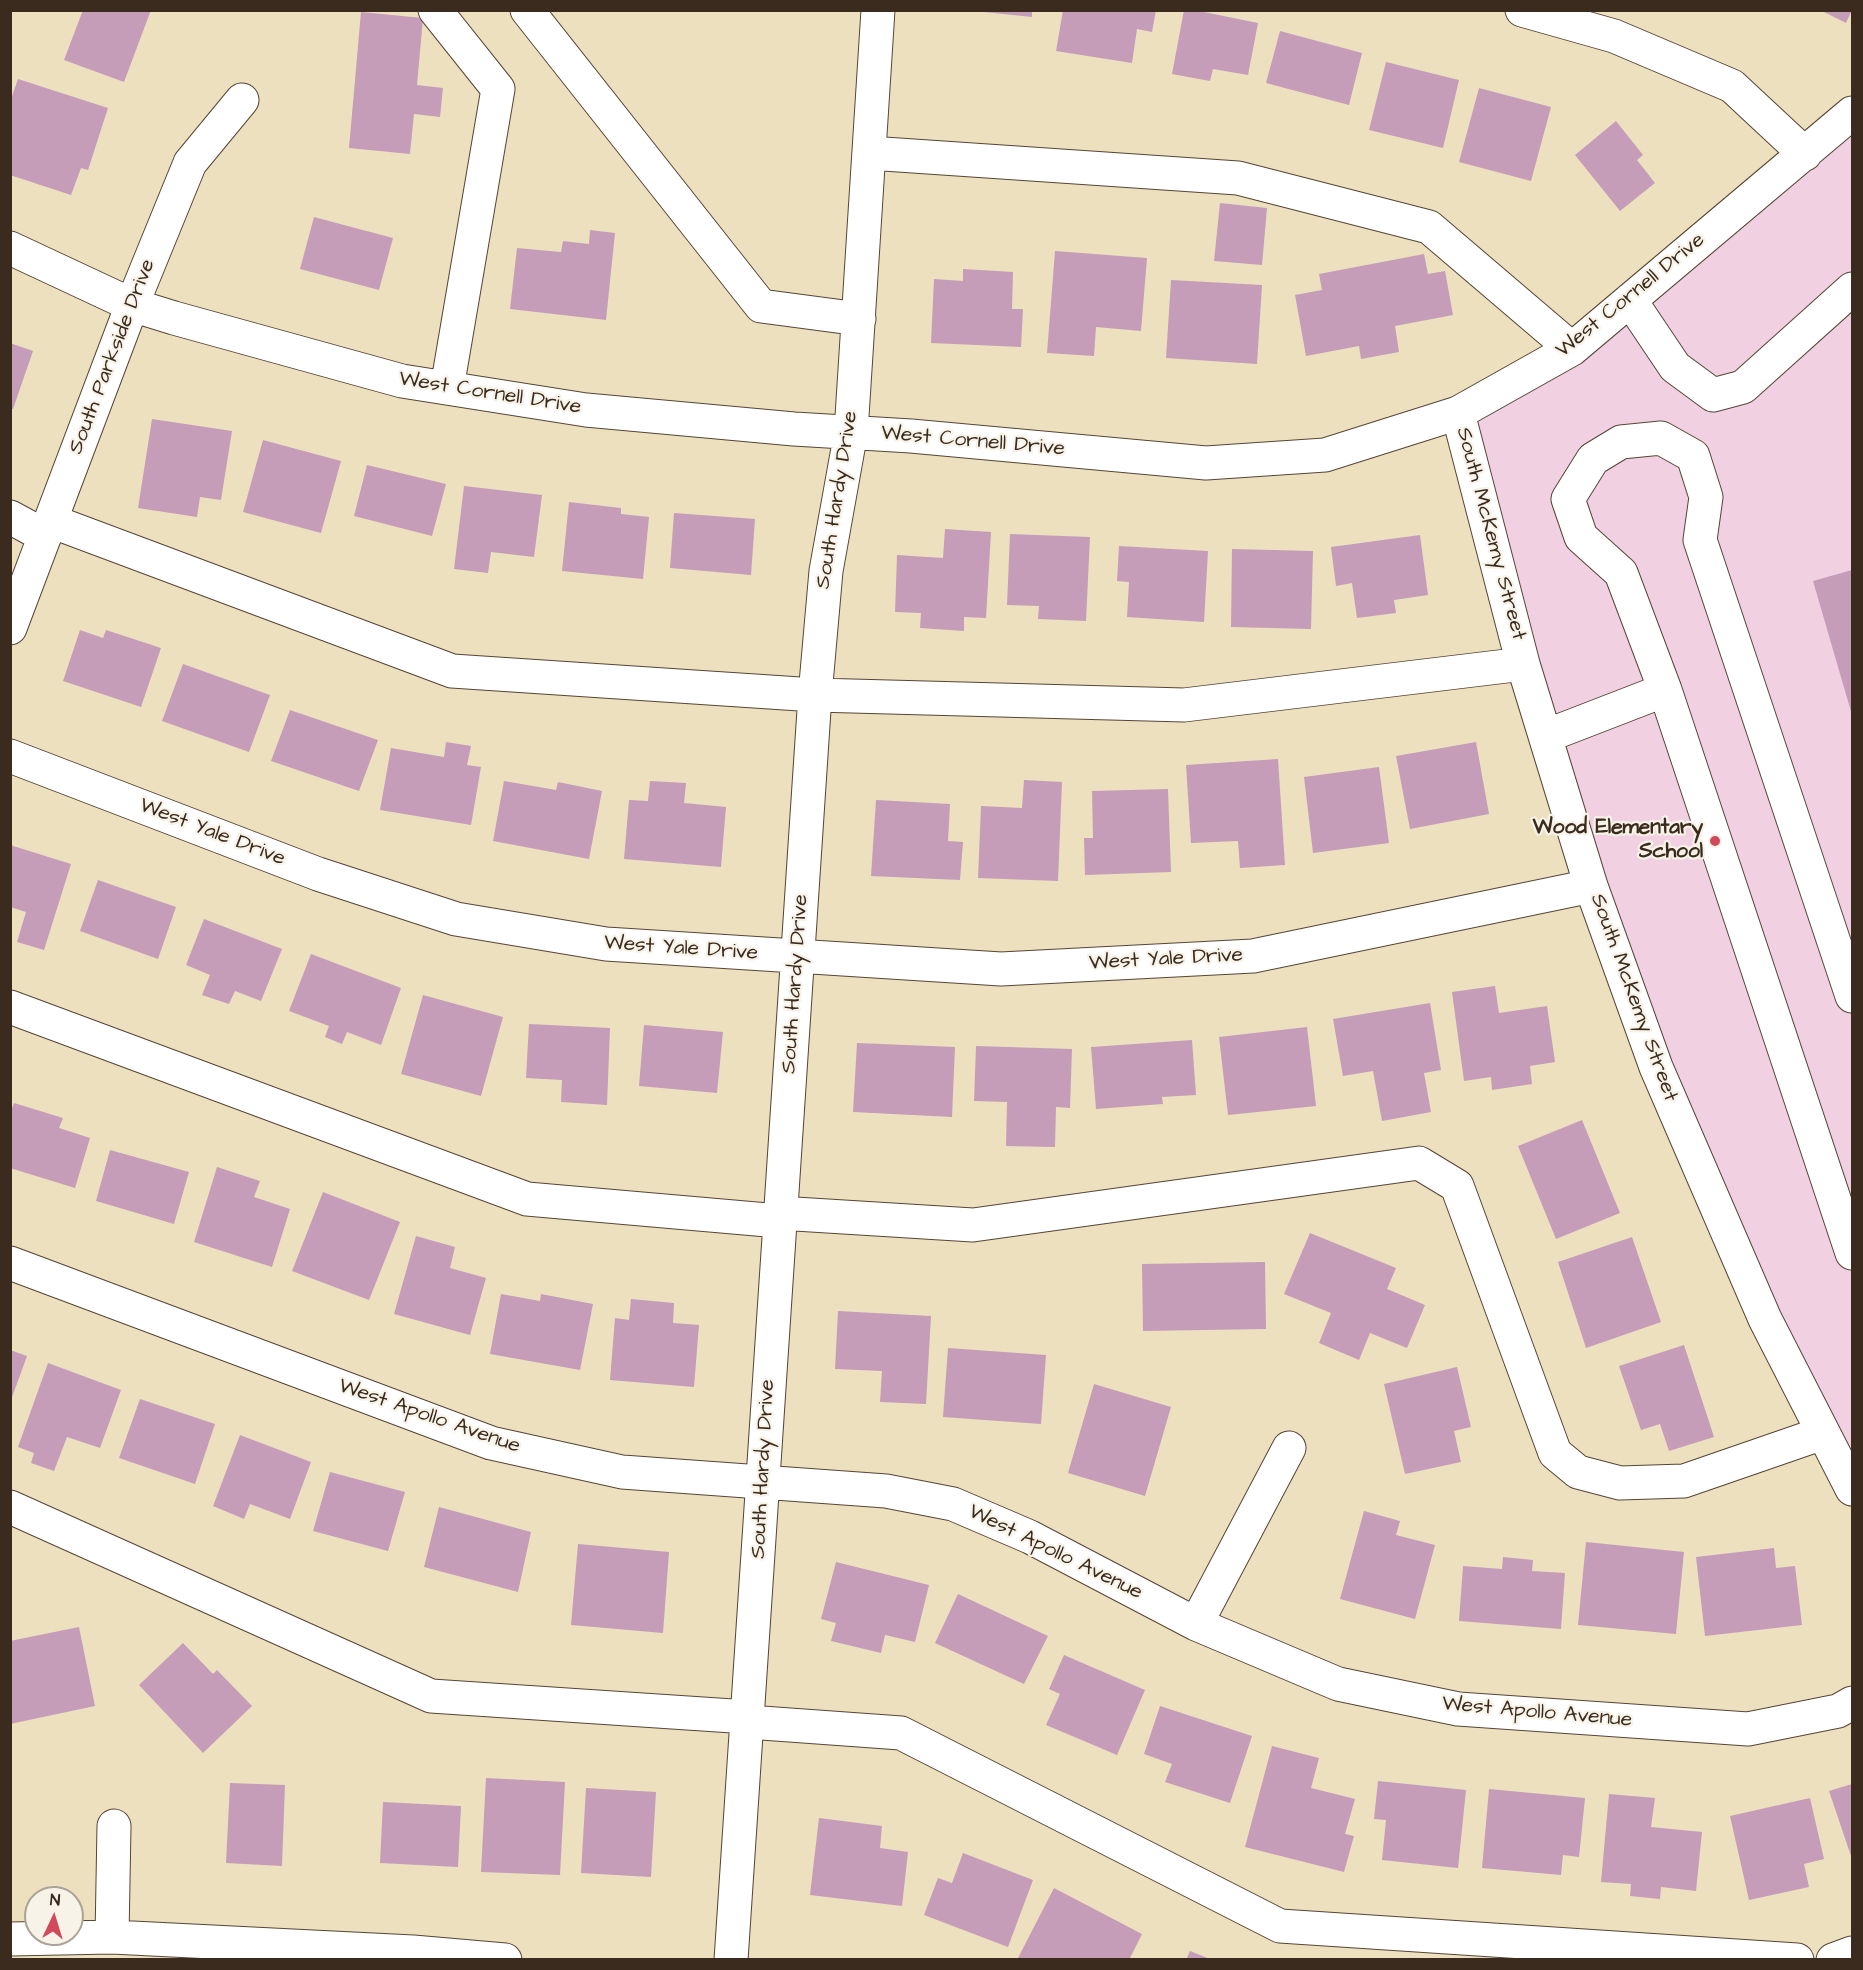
<!DOCTYPE html>
<html>
<head>
<meta charset="utf-8">
<style>
	body { margin:0 }
	#map { position:relative; width:1863px; height:1970px; overflow:hidden; background:#ece0bf; font-family:"Architects Daughter",sans-serif }
	canvas { display:block }
	.frame { position:absolute; inset:0; border:12px solid #3b2a1e; pointer-events:none }
	.north { position:absolute; left:24px; top:1886px; width:60px; height:60px; box-sizing:border-box; background:#f7f3e8; border:2px solid #aca397; border-radius:50%; rotate:4deg; font-size:16px; font-weight:700; line-height:24px; text-align:center; color:#3b2a1e }
	.north::after { content:''; display:block; margin:auto; width:21px; height:27px; background:#d1495b; clip-path:polygon(50% 0,100% 100%,50% 72%,0 100%) }
</style>
</head>
<body>
<div id="map">
<canvas width="1863" height="1970"></canvas>
<div class="frame"></div>
<div class="north">N</div>
</div>
<script>
const ctx = document.querySelector('canvas').getContext('2d');
ctx.lineJoin = 'round';
function fill(path, color) {
  ctx.fillStyle = color;
  ctx.fill(path, 'evenodd');
}
function shape(rows) {
  const path = new Path2D();
  for (const r of rows) {
    path.moveTo(r[0], r[1]);
    for (let i = 2; i < r.length; i += 2) path.lineTo(r[i], r[i + 1]);
  }
  return path;
}
function stroke(path, color, width, dash) {
  ctx.strokeStyle = color;
  ctx.lineWidth = width;
  ctx.lineCap = dash ? 'butt' : 'round';
  ctx.setLineDash(dash || []);
  ctx.stroke(path);
}
function drawText(font, color, halo, rows, align = 'center') {
  ctx.font = font + ' "Architects Daughter",sans-serif';
  ctx.lineWidth = 4.5;
  ctx.setLineDash([]);
  ctx.textBaseline = 'middle';
  ctx.strokeStyle = halo;
  ctx.fillStyle = color;
  for (const [text, x, y, turn = 0] of rows) {
    ctx.save();
    ctx.translate(x, y);
    ctx.rotate((+turn || 0) * Math.PI / 180);
    ctx.textAlign = isNaN(turn) ? turn : align;
    if (halo) ctx.strokeText(text, 0, 0);
    ctx.fillText(text, 0, 0);
    ctx.restore();
  }
}
const built = shape([
	[1852,113,1852,1489,1656,1067,1458,413,1572,349]
]);
const building = shape([
	[83,10,151,10,124,82,64,60],
	[984,10,1032,10,1032,17,984,12],
	[1063,10,1156,10,1152,32,1137,29,1132,63,1056,51],
	[1184,10,1194,10,1258,23,1248,75,1213,69,1210,81,1172,74],
	[1820,10,1852,10,1846,23],
	[361,12,423,18,417,85,443,88,440,117,414,114,410,154,349,148],
	[1280,31,1362,53,1349,105,1266,83],
	[1386,62,1459,80,1443,148,1369,130],
	[18,79,108,108,88,170,81,168,71,195,10,175,10,102],
	[1479,88,1551,107,1531,181,1459,162],
	[1616,121,1643,155,1637,160,1655,183,1620,211,1575,155],
	[1220,203,1267,208,1262,265,1214,261],
	[314,217,393,238,379,290,300,269],
	[590,230,615,233,606,320,510,309,517,248,561,252,563,241,589,244],
	[1055,251,1147,258,1141,331,1096,327,1094,356,1047,353],
	[1424,254,1428,274,1445,271,1453,315,1395,326,1399,352,1361,359,1359,346,1306,356,1295,295,1322,290,1319,274],
	[963,269,1013,272,1012,309,1023,309,1021,347,931,343,934,279,963,281],
	[1171,280,1262,285,1257,364,1166,358],
	[10,343,33,351,13,409,10,408],
	[152,419,232,431,221,500,200,497,197,517,138,508],
	[263,440,341,461,321,533,243,512],
	[367,465,446,484,432,536,354,516],
	[464,486,542,495,534,557,491,552,488,573,454,569],
	[569,502,621,508,621,514,649,517,643,579,562,571],
	[674,513,755,519,751,575,670,568],
	[945,529,991,532,986,618,964,617,964,631,920,628,921,613,895,612,897,555,943,558],
	[1010,534,1090,537,1086,621,1038,619,1039,606,1007,605],
	[1420,535,1428,595,1394,600,1396,613,1357,618,1352,583,1336,586,1331,547],
	[1119,546,1208,551,1204,622,1127,617,1129,582,1117,581],
	[1232,549,1313,551,1311,629,1231,627],
	[1852,570,1852,715,1813,581],
	[80,630,103,638,106,630,161,648,141,707,63,681],
	[183,664,270,695,249,752,162,721],
	[290,710,378,740,359,791,271,761],
	[446,742,471,746,467,765,481,767,471,825,380,810,391,748,444,757],
	[1476,742,1489,814,1410,829,1396,756],
	[1278,759,1285,865,1240,868,1238,841,1191,843,1186,765],
	[1379,767,1389,843,1313,853,1304,777],
	[1024,780,1062,782,1058,881,978,878,981,806,1022,808],
	[504,781,556,790,558,782,602,791,589,859,493,841],
	[650,781,686,783,684,803,726,807,721,867,624,859,629,800,648,801],
	[1168,789,1171,872,1085,875,1084,838,1093,838,1092,791],
	[876,800,950,804,948,841,963,842,960,880,871,876],
	[10,845,71,864,44,950,17,942,26,912,10,907],
	[98,880,176,907,158,959,80,931],
	[204,919,282,949,261,1001,235,991,229,1004,202,995,210,975,186,965],
	[311,954,401,988,381,1045,347,1032,342,1044,325,1037,329,1026,289,1011],
	[1495,986,1499,1013,1547,1006,1555,1062,1530,1066,1532,1084,1492,1090,1491,1077,1464,1081,1452,992],
	[423,995,503,1017,481,1096,401,1074],
	[1430,1003,1441,1070,1424,1073,1431,1112,1382,1121,1373,1071,1343,1076,1333,1019],
	[529,1024,610,1028,607,1105,561,1102,562,1080,526,1078],
	[644,1025,723,1032,717,1093,639,1086],
	[1307,1027,1316,1106,1228,1115,1219,1037],
	[1192,1040,1196,1095,1162,1097,1163,1104,1096,1109,1091,1047],
	[857,1043,955,1047,952,1117,853,1112],
	[976,1046,1072,1049,1070,1108,1056,1107,1055,1147,1006,1146,1007,1102,974,1101],
	[14,1103,63,1118,59,1128,90,1138,75,1188,10,1168,10,1113],
	[1582,1120,1620,1213,1556,1239,1518,1146],
	[110,1150,189,1172,174,1224,96,1201],
	[217,1167,260,1181,254,1197,290,1209,272,1267,194,1242],
	[323,1192,400,1222,369,1300,292,1271],
	[1310,1233,1396,1268,1387,1289,1425,1305,1407,1348,1370,1333,1359,1360,1319,1343,1331,1313,1284,1294],
	[416,1236,455,1247,450,1268,486,1278,470,1335,394,1314],
	[1632,1237,1661,1322,1586,1348,1558,1262],
	[1265,1262,1266,1329,1143,1331,1142,1264],
	[501,1294,540,1301,541,1294,593,1304,580,1370,490,1354],
	[631,1299,674,1303,673,1323,699,1325,694,1387,610,1380,615,1318,629,1320],
	[838,1311,931,1316,926,1404,880,1402,882,1371,835,1369],
	[1684,1345,1714,1437,1669,1451,1660,1424,1641,1430,1619,1366],
	[948,1348,1046,1355,1041,1424,943,1417],
	[10,1350,27,1356,11,1400,10,1400],
	[48,1363,121,1390,100,1448,67,1437,54,1471,31,1463,34,1453,18,1447],
	[1457,1367,1471,1427,1454,1431,1461,1462,1405,1474,1384,1384],
	[1094,1384,1171,1407,1145,1496,1068,1473],
	[140,1399,215,1424,195,1484,119,1458],
	[240,1435,311,1462,290,1519,250,1504,244,1519,213,1506],
	[330,1472,405,1492,388,1551,313,1531],
	[439,1507,531,1532,518,1592,424,1567],
	[1364,1511,1400,1521,1396,1535,1435,1545,1415,1619,1340,1599],
	[1586,1542,1684,1552,1676,1634,1578,1625],
	[578,1544,669,1552,663,1633,571,1625],
	[1774,1548,1776,1568,1795,1566,1802,1625,1705,1636,1696,1557],
	[1503,1557,1533,1560,1532,1571,1565,1573,1561,1629,1459,1621,1463,1566,1502,1569],
	[836,1562,929,1585,915,1642,885,1635,881,1653,831,1641,836,1623,821,1619],
	[958,1594,1048,1636,1024,1684,935,1643],
	[79,1627,95,1706,10,1724,10,1641],
	[183,1643,213,1674,217,1670,252,1706,203,1753,139,1685],
	[1064,1655,1145,1690,1117,1755,1046,1725,1060,1694,1049,1689],
	[1160,1706,1252,1736,1230,1803,1165,1782,1172,1764,1144,1754],
	[1272,1746,1319,1758,1311,1788,1355,1799,1345,1834,1354,1836,1344,1872,1245,1847],
	[486,1778,565,1782,560,1875,481,1872],
	[1378,1781,1466,1790,1458,1868,1382,1860,1386,1820,1374,1819],
	[230,1783,285,1785,282,1866,226,1863],
	[1852,1784,1852,1859,1829,1791],
	[586,1788,656,1792,651,1877,581,1873],
	[1489,1789,1585,1798,1579,1857,1563,1855,1561,1875,1482,1868],
	[1609,1794,1655,1798,1651,1827,1702,1832,1696,1891,1661,1887,1660,1899,1630,1896,1631,1884,1601,1882],
	[1810,1798,1824,1859,1804,1864,1809,1887,1749,1900,1730,1816],
	[383,1802,461,1806,458,1867,380,1863],
	[819,1818,882,1826,880,1848,908,1852,902,1906,810,1895],
	[963,1853,1033,1880,1008,1947,924,1915,938,1878,952,1883],
	[1054,1888,1142,1934,1129,1960,1018,1958],
	[1190,1951,1210,1959,1210,1960,1186,1960]
]);
const minor = shape([
	[435,10,498,89,447,388],
	[527,10,761,306,859,319],
	[1522,10,1614,36,1732,86,1805,154],
	[869,153,1238,178,1429,227,1572,349],
	[10,248,132,305,174,318,402,381,586,410,794,429,911,436,1206,463,1325,455,1458,413,1572,349,1852,113],
	[1630,300,1675,367,1713,395,1743,387,1852,289],
	[1458,413,1523,664,1591,886,1656,1067,1765,1319,1852,1489],
	[10,517,45,536],
	[51,521,452,671,815,695,1184,705,1523,664],
	[10,628,132,305,190,163,242,100],
	[1546,736,1665,690],
	[10,756,318,874,456,919,606,944,1001,969,1253,956,1591,886],
	[1852,996,1700,540,1706,497,1693,456,1661,438,1621,442,1593,459,1568,499,1581,537,1621,573,1665,690,1852,1253],
	[10,1007,527,1199,779,1221],
	[779,1213,973,1225,1419,1163,1457,1186,1555,1453,1578,1472,1620,1483,1684,1481,1823,1433],
	[10,1263,491,1443,622,1472,886,1491,953,1504,1030,1537,1196,1624,1338,1684,1458,1709,1748,1729,1838,1711,1852,1703],
	[10,1507,431,1696,748,1717],
	[1196,1624,1289,1448],
	[748,1722,901,1733,1280,1926,1797,1960],
	[112,1937,114,1826],
	[10,1939,112,1937,413,1952,505,1960],
	[731,1960,815,695,826,571,851,432,878,10],
	[1833,1960,1852,1953]
]);
const markers = [
	[1715,841,6,"#d1495b"]
];
const streetNames = [
	["West Cornell Drive",1631,296,-39],
	["South Parkside Drive",113,357,-69],
	["West Cornell Drive",490,394,9],
	["West Cornell Drive",973,442,5],
	["South Hardy Drive",838,500,-81],
	["South McKemy Street",1490,534,75],
	["West Yale Drive",212,833,21],
	["West Yale Drive",681,949,4],
	["West Yale Drive",1166,960,-3],
	["South Hardy Drive",796,984,-86],
	["South McKemy Street",1633,998,70],
	["West Apollo Avenue",429,1417,19],
	["South Hardy Drive",764,1469,-87],
	["West Apollo Avenue",1055,1553,26],
	["West Apollo Avenue",1537,1713,5]
];
const poiNames = [
	["Wood Elementary",1703,829],
	["School",1703,853]
];
fill(built, '#f1d0e2');
fill(building, '#c59db9');
stroke(minor, '#564536', 35);
stroke(minor, '#fff', 33);
for (const [x, y, r, color] of markers) {
  const dot = new Path2D();
  dot.arc(x, y, r, 0, 2 * Math.PI);
  ctx.fillStyle = color;
  ctx.fill(dot);
  stroke(dot, '#f7f3e8', 2);
}
drawText('21px', '#3b2a1e', '#f7f3e8', streetNames);
drawText('bold 21px', '#3b2a1e', '#f7f3e8', poiNames, 'right');
</script>
</body>
</html>
